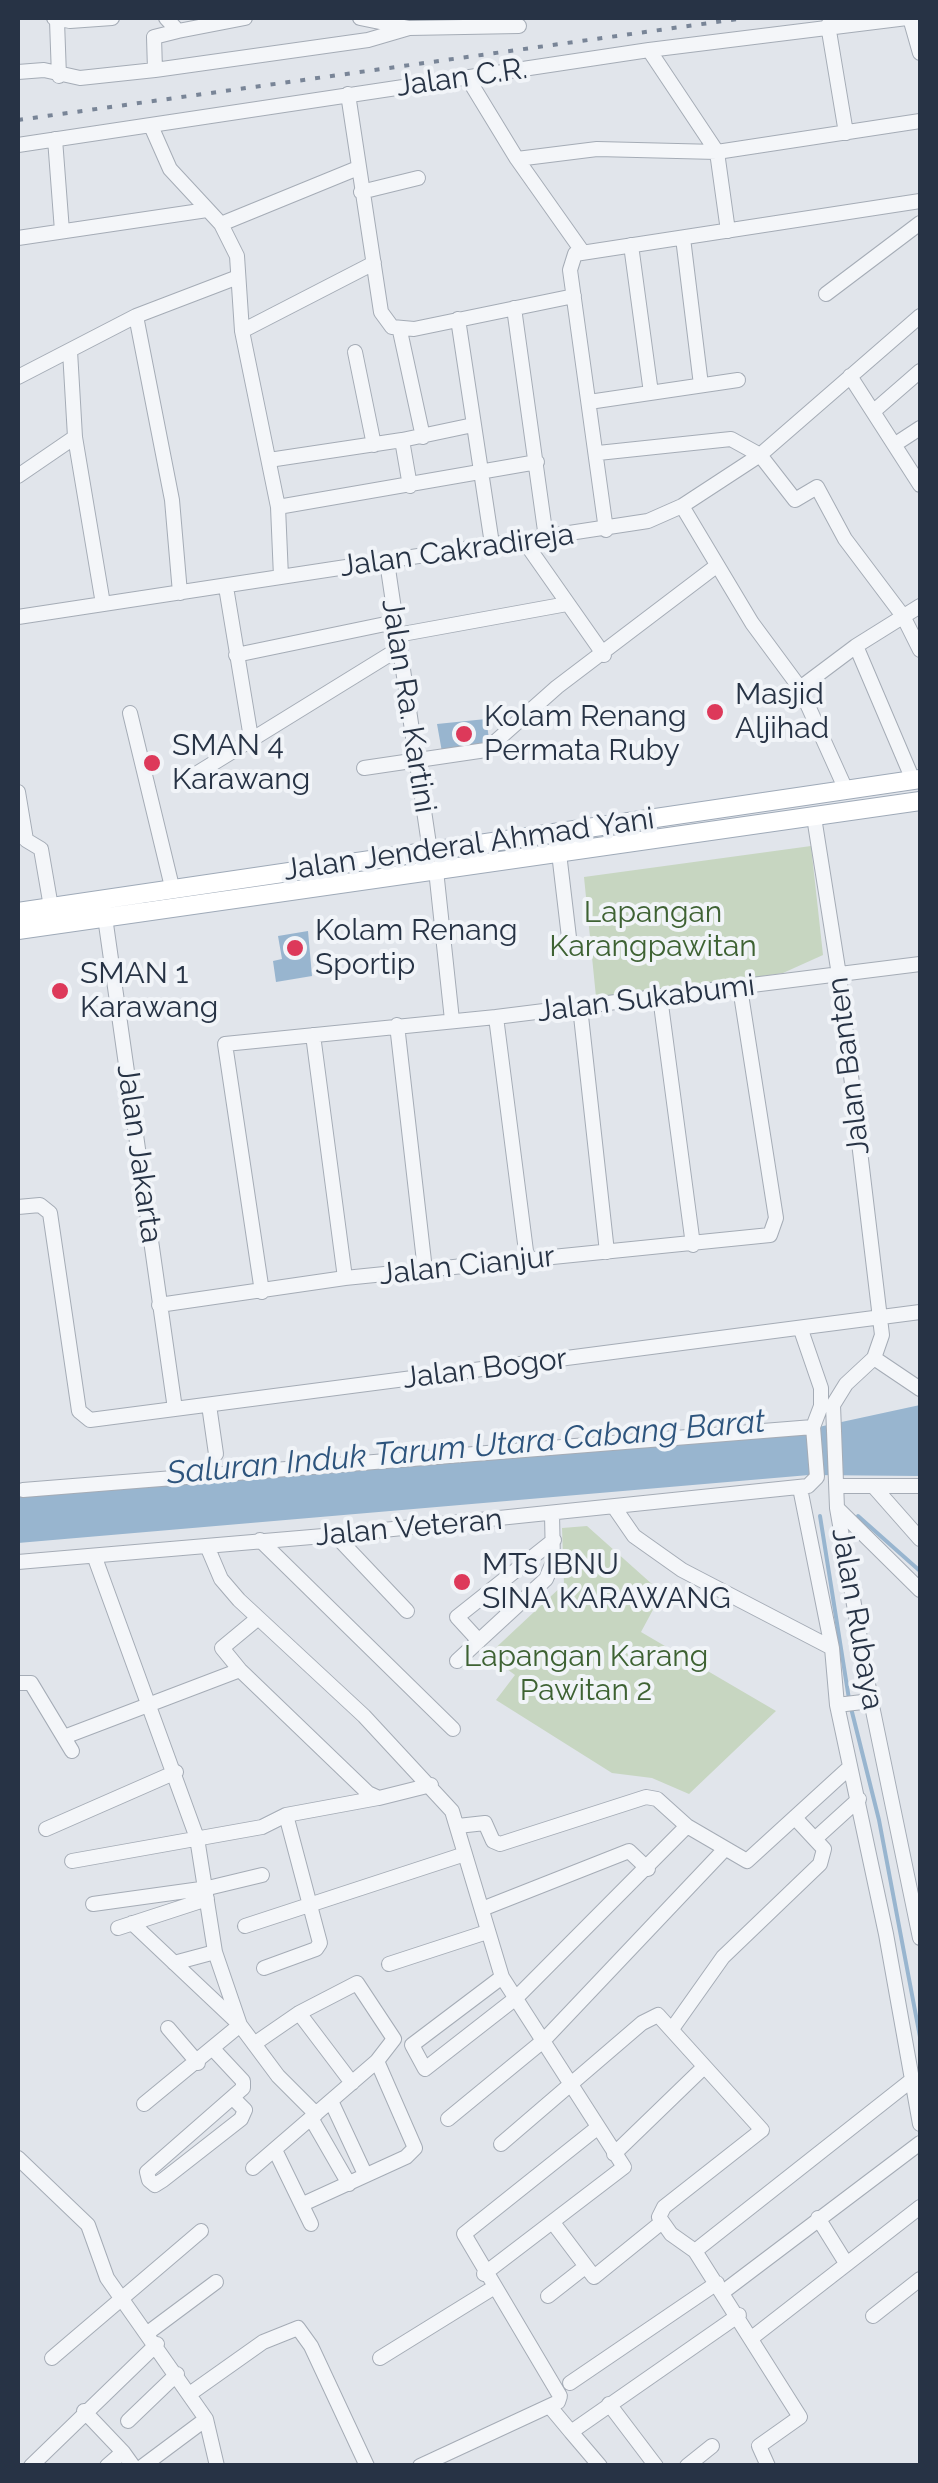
<!DOCTYPE html>
<html>
<head>
<meta charset="utf-8">
<style>
	body { margin:0 }
	#map { position:relative; width:938px; height:2483px; overflow:hidden; background:#e1e5eb; font-family:Raleway,sans-serif }
	canvas { display:block }
	.frame { position:absolute; inset:0; border:20px solid #273345; pointer-events:none }
</style>
</head>
<body>
<div id="map">
<canvas width="938" height="2483"></canvas>
<div class="frame"></div>
</div>
<script>
const ctx = document.querySelector('canvas').getContext('2d');
ctx.lineJoin = 'round';
function fill(path, color) {
  ctx.fillStyle = color;
  ctx.fill(path, 'evenodd');
}
function shape(rows) {
  const path = new Path2D();
  for (const r of rows) {
    path.moveTo(r[0], r[1]);
    for (let i = 2; i < r.length; i += 2) path.lineTo(r[i], r[i + 1]);
  }
  return path;
}
function stroke(path, color, width, dash) {
  ctx.strokeStyle = color;
  ctx.lineWidth = width;
  ctx.lineCap = dash ? 'butt' : 'round';
  ctx.setLineDash(dash || []);
  ctx.stroke(path);
}
function drawText(font, color, halo, rows, align = 'center') {
  ctx.font = font + ' Raleway,sans-serif';
  ctx.lineWidth = 8;
  ctx.setLineDash([]);
  ctx.textBaseline = 'middle';
  ctx.strokeStyle = halo;
  ctx.fillStyle = color;
  for (const [text, x, y, turn = 0] of rows) {
    ctx.save();
    ctx.translate(x, y);
    ctx.rotate((+turn || 0) * Math.PI / 180);
    ctx.textAlign = isNaN(turn) ? turn : align;
    if (halo) ctx.strokeText(text, 0, 0);
    ctx.fillText(text, 0, 0);
    ctx.restore();
  }
}
const green = shape([
	[811,846,823,955,783,973,636,996,596,997,584,877],
	[587,1526,662,1593,641,1632,776,1711,689,1794,652,1778,612,1773,496,1700,515,1675,488,1655,564,1584,562,1528]
]);
const water = shape([
	[486,719,490,745,442,752,437,724],
	[308,931,312,976,276,982,273,961,282,959,278,936],
	[920,1405,920,1476,809,1475,18,1543,18,1497,800,1431]
]);
const stream = shape([
	[820,1516,849,1699],
	[858,1516,920,1571],
	[851,1708,879,1820,920,2037]
]);
const minor = shape([
	[54,18,70,21,112,18],
	[166,18,178,31,245,18],
	[360,18,409,28,519,26],
	[910,18,920,53],
	[57,21,59,76],
	[828,25,846,133],
	[649,50,717,152,728,231],
	[155,70,368,40,409,28],
	[18,72,44,70,80,78,155,70,154,37,178,31],
	[467,77,517,159],
	[348,94,381,312,392,327,414,329,574,296],
	[151,126,170,169,221,224,237,256,242,331,278,507,281,577],
	[55,139,62,231],
	[18,145,649,50,907,18],
	[361,192,418,178],
	[221,224,358,168],
	[18,238,207,210],
	[683,238,701,385],
	[631,245,651,393],
	[582,251,517,159,597,149,717,152,920,121],
	[826,294,920,223],
	[514,308,546,538],
	[136,316,172,500,180,593],
	[458,319,492,544],
	[242,331,374,263],
	[400,331,423,437],
	[70,351,75,437,103,604],
	[355,352,374,445],
	[850,376,920,485],
	[18,377,136,316,238,277],
	[589,402,738,380],
	[874,411,920,371],
	[897,443,920,428],
	[598,453,731,439,760,455,795,500,817,487,845,539,903,616,920,650],
	[269,460,402,440],
	[18,476,75,437],
	[410,486,402,440,473,425],
	[682,506,752,623,800,688,846,790],
	[278,507,537,462],
	[606,530,570,270,575,254,920,201],
	[524,541,604,655],
	[387,562,430,851],
	[226,587,251,738],
	[18,617,648,521,682,506,760,455,920,316],
	[397,635,567,604],
	[856,646,913,780],
	[236,655,395,622],
	[800,688,856,646,920,606],
	[130,713,173,891],
	[364,768,486,750,557,687,715,567],
	[191,777,400,648],
	[18,792,26,840,41,849,51,907],
	[814,817,839,975,882,1335,874,1358,846,1384,833,1405,837,1508,871,1701,920,1938],
	[559,853,570,946],
	[436,870,452,1020],
	[104,910,175,1409],
	[660,997,693,1245],
	[580,1007,607,1252],
	[496,1017,527,1259],
	[397,1025,425,1270],
	[313,1035,345,1278],
	[18,1207,40,1205,50,1213,79,1411,90,1420,920,1312],
	[262,1292,225,1044,496,1017,920,964],
	[159,1305,345,1278,770,1235,776,1218,740,988],
	[874,1358,920,1389],
	[209,1405,216,1454],
	[838,1486,920,1486],
	[800,1488,832,1648,837,1705,886,1934,920,2124],
	[875,1488,920,1539],
	[23,1490,813,1427],
	[614,1507,634,1536,682,1570,832,1648],
	[838,1509,920,1590],
	[335,1535,407,1611],
	[260,1540,453,1729],
	[207,1546,221,1579,239,1600,364,1716,452,1811,502,1977,624,2167,484,2274],
	[95,1558,197,1838,215,1952,240,2025,144,2104],
	[18,1562,335,1535,808,1486,817,1477,813,1427,821,1406,821,1388,801,1330],
	[257,1619,222,1648,240,1670,368,1793,379,1798,431,1785],
	[479,1641,457,1617,554,1540],
	[457,1661,546,1579,553,1562,552,1514],
	[18,1683,31,1683,72,1751],
	[837,1705,871,1701],
	[64,1737,240,1670],
	[286,1815,378,1798],
	[458,1826,485,1823,493,1841,500,1844,646,1797,657,1799,687,1826,747,1861,850,1767],
	[46,1829,176,1772],
	[816,1838,859,1799],
	[72,1861,262,1827,286,1815,320,1943,316,1949,264,1968],
	[93,1904,208,1888,262,1875],
	[482,1909,629,1851,648,1869],
	[132,1923,240,2025,278,2076,316,2114],
	[245,1926,465,1854],
	[118,1928,207,1899],
	[174,1963,215,1952],
	[389,1964,487,1932],
	[502,1977,412,2045,425,2069,516,1998,687,1826],
	[299,2013,352,2083],
	[168,2028,198,2063],
	[672,2029,723,1957,820,1864,824,1849,797,1820],
	[214,2050,243,2081,243,2088,147,2172,149,2180,155,2185,163,2180,241,2119,245,2110,233,2098],
	[331,2101,365,2174],
	[311,2118,349,2184],
	[448,2119,543,2041,724,1850],
	[501,2144,642,2023,658,2015,762,2130,664,2207,659,2217,671,2234,695,2251,800,2417,759,2446,768,2466],
	[275,2150,311,2224],
	[614,2154,704,2067],
	[18,2158,88,2225,107,2278,206,2419,217,2466],
	[253,2168,377,2061,394,2039,357,1983,299,2013,254,2044],
	[303,2204,406,2157,415,2148,377,2061],
	[818,2218,846,2263],
	[554,2224,594,2277,662,2222],
	[695,2251,913,2079],
	[723,2292,920,2143],
	[548,2296,585,2267],
	[873,2316,920,2279],
	[149,2332,216,2282],
	[753,2337,920,2207],
	[52,2358,201,2231],
	[380,2358,493,2288],
	[570,2383,717,2283],
	[191,2393,263,2342,298,2328,311,2346,367,2466],
	[609,2404,656,2466],
	[551,2408,571,2432,739,2315],
	[84,2411,123,2452],
	[128,2421,177,2374],
	[571,2432,600,2466],
	[31,2466,157,2344],
	[107,2466,123,2452,133,2466],
	[143,2466,206,2419],
	[420,2466,558,2402,560,2396,464,2234,597,2128],
	[687,2466,712,2446]
]);
const major = shape([
	[18,912,920,779],
	[18,930,920,801]
]);
const rail = shape([
	[18,120,745,18]
]);
const markers = [
	[715,712,10,"#dd395a"],
	[464,734,10,"#dd395a"],
	[152,763,10,"#dd395a"],
	[295,948,10,"#dd395a"],
	[60,991,10,"#dd395a"],
	[462,1582,10,"#dd395a"]
];
const streetNames = [
	["Jalan C.R.",462,78,-8],
	["Jalan Cakradireja",457,551,-8],
	["Jalan Ra. Kartini",408,706,81],
	["Jalan Jenderal Ahmad Yani",469,845,-8],
	["Jalan Sukabumi",646,999,-7],
	["Jalan Banten",849,1066,-97],
	["Jalan Jakarta",139,1154,82],
	["Jalan Cianjur",467,1266,-6],
	["Jalan Bogor",485,1369,-7],
	["Jalan Veteran",409,1528,-5],
	["Jalan Rubaya",857,1619,80]
];
const poiNames = [
	["Masjid",735,695],
	["Aljihad",735,729],
	["Kolam Renang",484,717],
	["Permata Ruby",484,751],
	["SMAN 4",172,746],
	["Karawang",172,780],
	["Kolam Renang",315,931],
	["Sportip",315,965],
	["SMAN 1",80,974],
	["Karawang",80,1008],
	["MTs IBNU",482,1565],
	["SINA KARAWANG",482,1599]
];
const parkNames = [
	["Lapangan",653,913],
	["Karangpawitan",653,947],
	["Lapangan Karang",586,1657],
	["Pawitan 2",586,1691]
];
const waterNames = [
	["Saluran Induk Tarum Utara Cabang Barat",466,1448,-5]
];
fill(green, '#c7d6c1');
fill(water, '#98b5cf');
stroke(stream, '#98b5cf', 4);
stroke(minor, '#a5acb6', 16);
stroke(major, '#9faab8', 20);
stroke(minor, '#f4f6f9', 14);
stroke(major, '#fff', 18);
stroke(rail, '#798597', 4, [5, 10]);
for (const [x, y, r, color] of markers) {
  const dot = new Path2D();
  dot.arc(x, y, r, 0, 2 * Math.PI);
  ctx.fillStyle = color;
  ctx.fill(dot);
  stroke(dot, '#f1f4f8', 4);
}
drawText('30px', '#273345', '#f1f4f8', streetNames);
drawText('30px', '#273345', '#f1f4f8', poiNames, 'left');
drawText('30px', '#3e6233', '#f1f4f8', parkNames);
drawText('italic 32px', '#2d547d', '#f1f4f8', waterNames);
</script>
</body>
</html>
